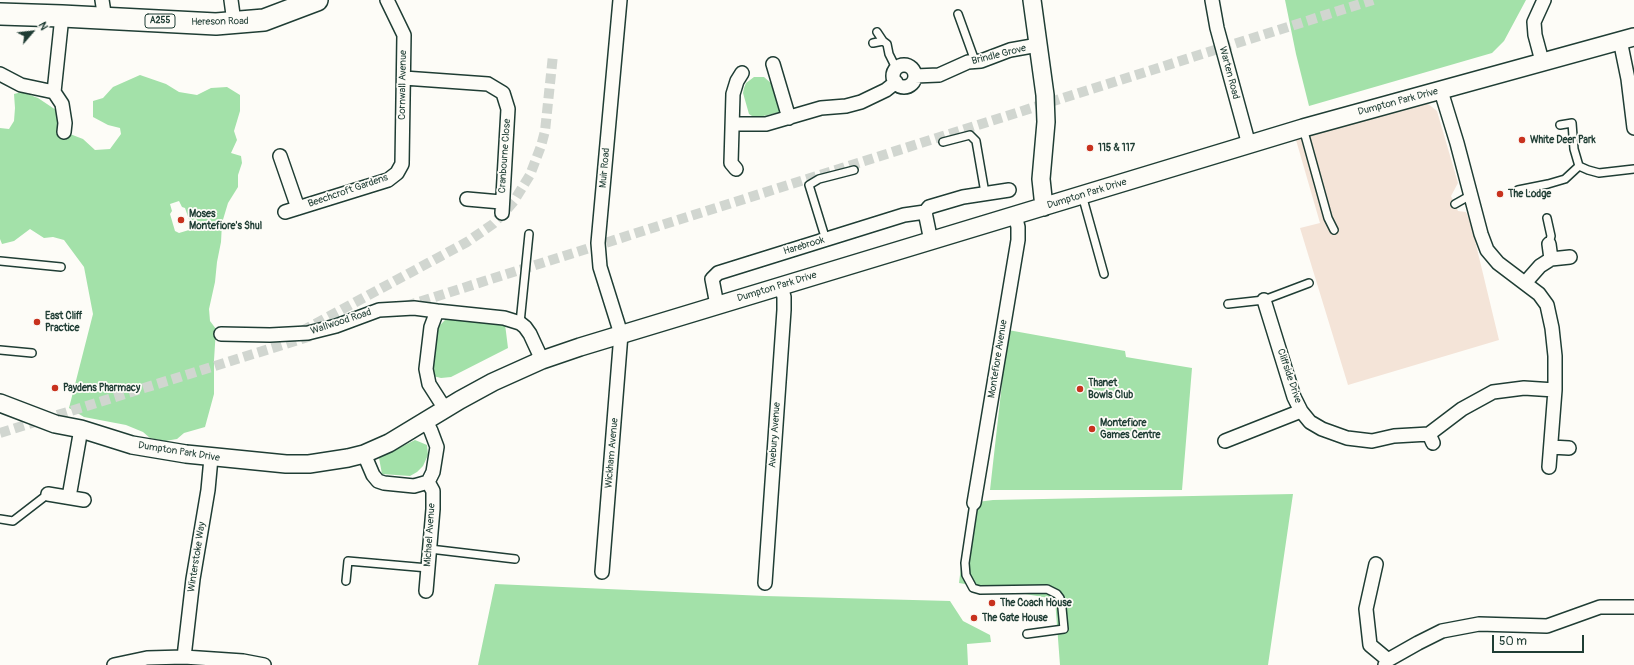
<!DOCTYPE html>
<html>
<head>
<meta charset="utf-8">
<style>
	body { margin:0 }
	#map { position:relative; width:1634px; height:665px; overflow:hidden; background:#fdfcf7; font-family:Pangolin,sans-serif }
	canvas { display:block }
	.north { position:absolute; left:12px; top:12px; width:40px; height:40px; -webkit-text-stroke:3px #fdfcf7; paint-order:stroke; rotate:62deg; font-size:11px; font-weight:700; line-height:16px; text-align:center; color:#1f3d34 }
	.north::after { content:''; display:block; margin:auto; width:14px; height:18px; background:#1f3d34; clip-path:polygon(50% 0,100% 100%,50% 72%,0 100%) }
	.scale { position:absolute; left:1492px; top:635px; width:92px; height:18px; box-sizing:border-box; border:2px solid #1f3d34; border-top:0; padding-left:5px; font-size:12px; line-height:14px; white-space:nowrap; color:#1f3d34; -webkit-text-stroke:3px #fdfcf7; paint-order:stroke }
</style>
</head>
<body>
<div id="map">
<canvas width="1634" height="665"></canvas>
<div class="north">N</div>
<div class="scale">50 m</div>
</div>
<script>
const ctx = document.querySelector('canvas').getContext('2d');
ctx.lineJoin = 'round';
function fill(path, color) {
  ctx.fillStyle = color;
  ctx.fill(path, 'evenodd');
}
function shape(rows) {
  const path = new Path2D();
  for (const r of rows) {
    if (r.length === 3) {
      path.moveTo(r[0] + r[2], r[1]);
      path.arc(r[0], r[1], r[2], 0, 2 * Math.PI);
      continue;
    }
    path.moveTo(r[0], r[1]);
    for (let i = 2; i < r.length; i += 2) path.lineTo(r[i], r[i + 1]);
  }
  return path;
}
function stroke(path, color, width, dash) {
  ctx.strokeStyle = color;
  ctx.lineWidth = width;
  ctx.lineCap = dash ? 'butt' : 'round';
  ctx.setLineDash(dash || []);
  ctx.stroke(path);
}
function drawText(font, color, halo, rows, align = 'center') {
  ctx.font = font + ' Pangolin,sans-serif';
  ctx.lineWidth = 3.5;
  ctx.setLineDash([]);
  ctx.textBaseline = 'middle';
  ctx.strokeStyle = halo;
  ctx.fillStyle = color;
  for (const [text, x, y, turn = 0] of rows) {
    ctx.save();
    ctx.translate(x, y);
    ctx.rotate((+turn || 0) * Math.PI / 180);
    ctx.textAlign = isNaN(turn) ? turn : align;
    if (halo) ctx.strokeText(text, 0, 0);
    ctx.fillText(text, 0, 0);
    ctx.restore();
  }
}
const built = shape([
	[1427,103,1437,111,1458,183,1451,196,1458,211,1466,212,1471,224,1499,340,1348,385,1300,228,1320,223,1296,140]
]);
const green = shape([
	[1285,0,1526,0,1504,41,1492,53,1309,106,1296,54],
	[140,75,166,84,179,92,197,95,211,88,227,87,240,95,240,111,234,131,237,140,231,153,241,156,242,163,238,175,238,187,228,203,222,223,221,242,217,262,215,282,209,309,210,321,216,329,214,360,214,394,205,427,184,433,177,439,165,441,150,438,143,432,126,425,84,417,69,408,93,314,84,267,64,240,53,237,44,238,30,229,14,241,2,244,0,239,0,128,9,129,14,121,15,108,14,94,22,92,38,98,56,110,60,119,57,132,70,134,83,139,95,150,110,149,121,134,120,128,108,125,93,117,93,101,103,98,113,87],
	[179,201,182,207,185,208,191,225,189,230,179,233,175,231,170,214,172,211,170,204],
	[754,77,764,77,772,84,780,112,755,118,749,114,743,93,744,88,746,83],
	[455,316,505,324,508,348,451,377,441,378,433,376,432,373,436,332,438,327,445,320],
	[1008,330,1125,351,1126,357,1192,368,1182,490,990,490],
	[415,440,427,445,428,455,423,466,417,472,410,476,382,474,379,458],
	[1293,494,1268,665,1060,665,1055,599,959,583,969,503,993,500],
	[495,584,765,596,950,601,963,621,990,635,991,642,967,644,968,665,478,665]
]);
const pedestrianTunnel = shape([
	[406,306,1373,0],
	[302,331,467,242,493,224,504,213,514,201,530,175,541,146,545,131,553,55],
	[0,433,311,336]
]);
const service = shape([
	[958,14,975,61],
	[877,32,883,41],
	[873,43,883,41,887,44,889,54,896,68],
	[1560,125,1572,123,1574,149,1579,166,1588,170,1599,173,1634,169],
	[1303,128,1328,218,1334,230],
	[943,142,970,135,976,141,985,193],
	[1518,190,1548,184,1565,179,1579,166],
	[1082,195,1104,274],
	[1455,204,1471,195],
	[1547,218,1551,236,1549,244],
	[826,240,809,185,819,179,854,170],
	[0,261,61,267],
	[1228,304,1264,300,1309,283],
	[520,323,529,234],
	[0,350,32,353],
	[974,503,965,563,966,575,973,588,980,590,1047,589,1057,594,1060,598,1062,608,1064,629,1027,634],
	[0,519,13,521,48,494],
	[430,549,515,559],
	[346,581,348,561,428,568]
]);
const minor = shape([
	[102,0,105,19],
	[231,0,234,22],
	[1212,0,1217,28,1249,145],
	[62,16,54,92,62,104,65,123,64,132],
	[1620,40,1628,79,1634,128],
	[1542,61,1535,35,1534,22,1544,0],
	[773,64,789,118],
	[904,76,11],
	[0,74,21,85,54,92],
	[915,76,939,75,968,62,981,61,1010,50,1038,45],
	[404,78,488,84,503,93,508,109,502,213],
	[1441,91,1457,143,1481,234,1487,250,1498,263,1539,294,1547,305,1552,328,1555,356,1555,390,1549,467],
	[733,124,766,124,821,108,846,106,861,102,886,90,896,82],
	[280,156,298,208],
	[736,169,731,163,733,94,737,81,742,73],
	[467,199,501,202],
	[285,212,388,180,397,173,402,164,404,35,387,0],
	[931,241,925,212,929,207,963,197,1009,190],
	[1549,244,1551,259],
	[1525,283,1540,266,1551,259,1570,257],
	[1264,300,1294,397,1301,411,1310,422,1322,429,1347,438,1372,441,1394,436,1429,434,1433,443],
	[717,305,712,279,718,273,904,215,925,212],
	[221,334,270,335,308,333,336,326,379,310,414,308,437,311],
	[445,409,429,384,426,369,431,327,437,311,504,318,520,323,525,327,530,334,542,360],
	[1429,434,1462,409,1493,392,1524,388,1555,390],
	[1225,441,1301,411],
	[1551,447,1569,448],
	[364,454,373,475,378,481,384,483,414,486,428,482,433,472,437,447,431,431,426,421],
	[48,494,84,500],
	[69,497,81,429],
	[974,503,1018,240,1018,227,1015,215],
	[1376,564,1366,609,1370,645,1388,660],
	[602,572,621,334,600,267,598,243,620,0],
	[765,583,784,310,784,297,781,286],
	[426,591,433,509,433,491,428,482],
	[184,657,193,579,208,490,211,458],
	[114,665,147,658,184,657,243,661,264,665],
	[1385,665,1388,660,1418,643,1442,631,1479,624,1547,626,1600,607,1634,607]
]);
const tertiary = shape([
	[1032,0,1045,95,1046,122,1041,179,1044,207],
	[0,403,55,424,81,429,132,445,186,454,286,464,309,464,348,458,364,454,389,443,460,400,493,382,542,360,580,347,1303,128,1634,37]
]);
const primary = shape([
	[0,14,62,16,216,24,264,20,317,0]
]);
const markers = [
	[1522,140,4,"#c8321e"],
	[1090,148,4,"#c8321e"],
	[1500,194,4,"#c8321e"],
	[181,220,4,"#c8321e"],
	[37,322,4,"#c8321e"],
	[55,388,4,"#c8321e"],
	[1080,389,4,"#c8321e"],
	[1092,429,4,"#c8321e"],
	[992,603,4,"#c8321e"],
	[974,618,4,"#c8321e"]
];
const shields = [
	[160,21,30]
];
const shieldNames = [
	["A255",160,21]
];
const streetNames = [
	["Hereson Road",220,22,-1],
	["Brindle Grove",999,55,-14],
	["Warten Road",1229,73,75],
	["Cornwall Avenue",403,85,-89],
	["Dumpton Park Drive",1398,102,-15],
	["Cranbourne Close",505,156,-86],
	["Muir Road",605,168,-85],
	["Beechcroft Gardens",348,191,-19],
	["Dumpton Park Drive",1087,194,-17],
	["Harebrook",804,246,-17],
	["Dumpton Park Drive",777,287,-17],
	["Wallwood Road",341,322,-18],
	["Montefiore Avenue",998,359,-81],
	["Cliffside Drive",1289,376,71],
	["Avebury Avenue",775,435,-86],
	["Dumpton Park Drive",179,452,9],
	["Wickham Avenue",612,453,-85],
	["Michael Avenue",430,535,-86],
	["Winterstoke Way",197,557,-81]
];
const poiNames = [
	["White Deer Park",1530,140],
	["115 & 117",1098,148],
	["The Lodge",1508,194],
	["Moses",189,214],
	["Montefiore's Shul",189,226],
	["East Cliff",45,316],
	["Practice",45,328],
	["Thanet",1088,383],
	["Bowls Club",1088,395],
	["Paydens Pharmacy",63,388],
	["Montefiore",1100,423],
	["Games Centre",1100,435],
	["The Coach House",1000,603],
	["The Gate House",982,618]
];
fill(built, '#f4e4d8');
fill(green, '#a3e1a9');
stroke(pedestrianTunnel, '#d1d6d0', 10, [10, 5]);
stroke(service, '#1f3d34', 10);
stroke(minor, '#1f3d34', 16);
stroke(tertiary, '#1f3d34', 20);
stroke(primary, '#1f3d34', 24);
stroke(service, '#fdfcf7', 7);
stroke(minor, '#fdfcf7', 13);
stroke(tertiary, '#fdfcf7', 17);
stroke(primary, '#fdfcf7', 21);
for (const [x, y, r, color] of markers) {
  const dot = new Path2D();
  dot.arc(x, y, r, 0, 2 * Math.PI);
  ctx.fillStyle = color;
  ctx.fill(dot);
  stroke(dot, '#fdfcf7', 1.5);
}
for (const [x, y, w] of shields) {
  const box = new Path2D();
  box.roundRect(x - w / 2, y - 7, w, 14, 3);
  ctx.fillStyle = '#fdfcf7';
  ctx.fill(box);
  stroke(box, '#1f3d34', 1);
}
drawText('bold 9px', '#1f3d34', null, shieldNames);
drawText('10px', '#1f3d34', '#fdfcf7', streetNames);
drawText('bold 10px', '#1f3d34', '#fdfcf7', poiNames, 'left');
</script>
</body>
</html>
